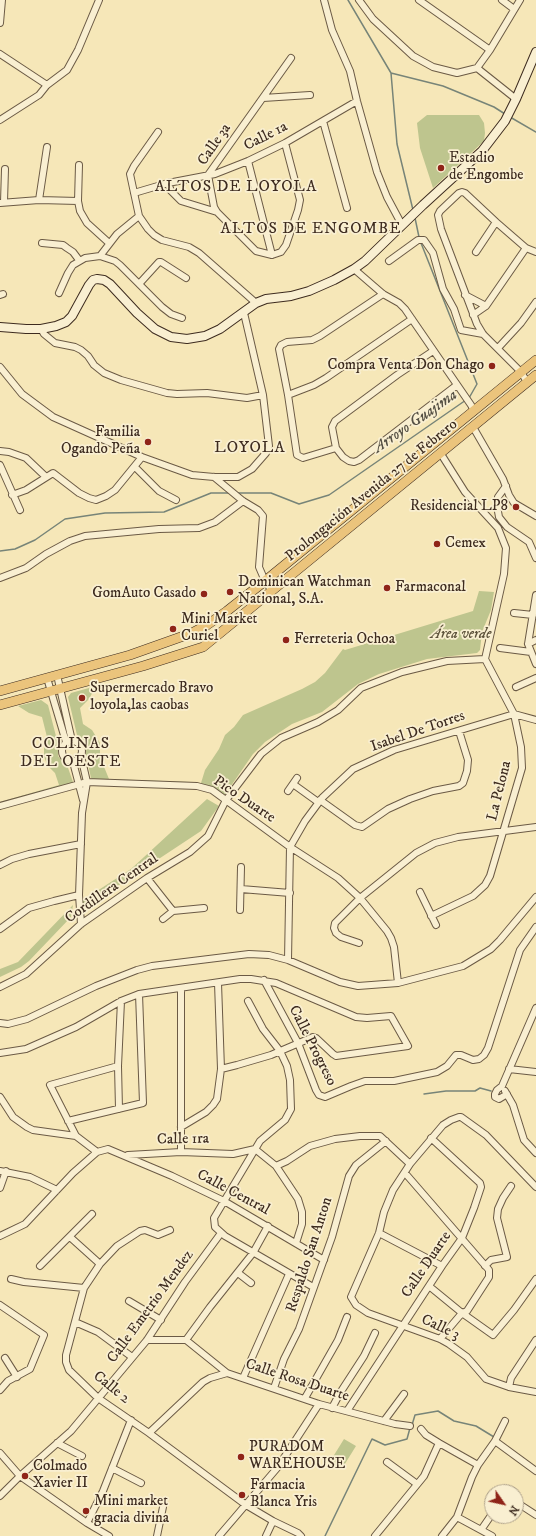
<!DOCTYPE html>
<html>
<head>
<meta charset="utf-8">
<style>
	body { margin:0 }
	#map { position:relative; width:536px; height:1536px; overflow:hidden; background:#f6e7b8; font-family:"IM FELL DW Pica",serif }
	canvas { display:block }
	.north { position:absolute; left:484px; top:1484px; width:40px; height:40px; box-sizing:border-box; background:#f9efd1; border:1px solid #aea18a; border-radius:50%; rotate:124deg; font-size:11px; font-weight:700; line-height:16px; text-align:center; color:#3d2b1f }
	.north::after { content:''; display:block; margin:auto; width:14px; height:18px; background:#8f2418; clip-path:polygon(50% 0,100% 100%,50% 72%,0 100%) }
</style>
</head>
<body>
<div id="map">
<canvas width="536" height="1536"></canvas>
<div class="north">N</div>
</div>
<script>
const ctx = document.querySelector('canvas').getContext('2d');
ctx.lineJoin = 'round';
function fill(path, color) {
  ctx.fillStyle = color;
  ctx.fill(path, 'evenodd');
}
function shape(rows) {
  const path = new Path2D();
  for (const r of rows) {
    if (r.length === 3) {
      path.moveTo(r[0] + r[2], r[1]);
      path.arc(r[0], r[1], r[2], 0, 2 * Math.PI);
      continue;
    }
    path.moveTo(r[0], r[1]);
    for (let i = 2; i < r.length; i += 2) path.lineTo(r[i], r[i + 1]);
  }
  return path;
}
function stroke(path, color, width, dash) {
  ctx.strokeStyle = color;
  ctx.lineWidth = width;
  ctx.lineCap = dash ? 'butt' : 'round';
  ctx.setLineDash(dash || []);
  ctx.stroke(path);
}
function drawText(font, color, halo, rows, align = 'center') {
  ctx.font = font + ' "IM FELL DW Pica",serif';
  ctx.lineWidth = 3.5;
  ctx.setLineDash([]);
  ctx.textBaseline = 'middle';
  ctx.strokeStyle = halo;
  ctx.fillStyle = color;
  for (const [text, x, y, turn = 0] of rows) {
    ctx.save();
    ctx.translate(x, y);
    ctx.rotate((+turn || 0) * Math.PI / 180);
    ctx.textAlign = isNaN(turn) ? turn : align;
    if (halo) ctx.strokeText(text, 0, 0);
    ctx.fillText(text, 0, 0);
    ctx.restore();
  }
}
const green = shape([
	[427,115,479,115,484,123,485,133,484,141,433,188,420,148,417,123],
	[479,591,494,592,491,610,482,632,480,650,477,653,427,659,379,674,358,684,322,712,292,724,265,742,253,754,224,796,206,787,93,780,91,778,86,755,86,747,84,741,77,735,68,697,71,693,96,686,89,699,80,708,83,724,92,730,100,743,100,757,109,779,191,782,201,783,205,770,219,749,225,735,234,727,243,715,302,689,315,682,325,673,343,649,345,650,473,611],
	[41,700,48,705,58,744,58,756,62,761,67,765,73,782,72,784,0,804,0,802,59,785,55,773,48,766,44,757,44,747,47,737,42,717,29,713,18,706],
	[207,799,219,806,201,831,86,907,83,907,83,900,131,869],
	[73,905,71,917,29,961,21,967,0,977,0,969,18,962],
	[344,1439,356,1446,343,1467,331,1460]
]);
const stream = shape([
	[348,0,391,73,397,144,413,210],
	[391,73,443,86,494,107,505,114],
	[510,117,536,132],
	[415,218,419,237],
	[421,243,477,384,469,398],
	[237,493,271,493,299,504,329,495,466,400],
	[0,551,15,549,35,540,65,519,105,513,164,512,211,493,229,493],
	[424,1094,446,1091,475,1091,480,1088,491,1091],
	[412,1425,415,1415,438,1411,454,1421,476,1426,494,1437],
	[325,1536,372,1439,385,1445,407,1439,410,1428]
]);
const street = shape([
	[324,0,332,30,350,71,357,101,377,172,387,197,402,225],
	[359,0,373,19,413,56,433,67,457,73,477,68],
	[419,0,490,50],
	[502,0,514,9],
	[0,23,2,0],
	[0,54,47,85],
	[477,68,490,50,520,0],
	[477,68,516,99],
	[263,98,310,95],
	[0,120,39,95,47,85,67,70,78,50,99,0],
	[323,121,347,208],
	[158,132,134,166,130,174,139,216,148,229,154,235,162,240,189,247,199,253,256,303],
	[285,143,300,200,298,210,286,245,281,252,272,255,256,251,217,212,214,207,208,175,291,58],
	[248,161,272,255],
	[79,165,78,201,80,211,87,223,109,243],
	[168,183,171,191,181,201,217,212],
	[134,193,168,183,215,174,248,161,285,143,357,101],
	[39,200,47,147],
	[4,202,5,169],
	[0,203,39,200,78,201],
	[42,243,63,245,67,248,73,252,79,260],
	[476,252,496,222],
	[100,256,117,234,139,216],
	[389,261,418,240,424,240,433,253,443,289,454,309,461,330,483,334],
	[354,269,383,294,399,303,405,309,471,405,474,411],
	[139,284,159,262,161,262,186,278],
	[59,293,68,273,73,265,85,258,100,256,115,261,120,265,162,307,171,314,182,318],
	[0,295,3,294],
	[465,295,486,306],
	[473,315,486,306,526,248],
	[41,329,44,334,55,343,75,347,81,350,88,356,94,365,104,373,121,380,167,393,177,394,207,393,247,398,263,395],
	[498,348,521,323,536,302],
	[433,351,397,375,335,421,332,427,336,448,343,457,349,461,354,462,359,460,457,385],
	[0,367,22,394,53,417,142,457,192,475,214,477,238,477,252,469,266,453,269,446,263,395,244,313],
	[527,382,521,372,483,334,477,324,441,229,438,215,440,211,459,193,462,192,465,193,496,222,526,248,536,252],
	[288,395,314,385,326,378,412,319],
	[473,427,503,479,509,495,514,503,536,516],
	[336,448,303,458,297,455,288,395,279,349,281,345,287,342,312,340,320,336,383,294],
	[0,451,9,452,26,458,46,477],
	[0,465,20,510],
	[135,467,159,491,176,500],
	[214,477,243,501,258,510,263,516,259,567,265,581,272,591],
	[506,486,498,497,497,506,499,517,507,527,529,542,536,558],
	[12,495,26,490,53,473,79,493,89,498,96,500,106,496,115,490,142,457],
	[0,578,26,568,46,554,70,541,85,536,159,529,199,528,215,522,243,501],
	[536,595,528,644,536,664],
	[514,613,533,615],
	[528,644,536,640],
	[500,648,531,652],
	[57,675,72,741],
	[47,678,66,742],
	[516,687,536,678],
	[72,751,10],
	[73,762,83,800],
	[293,784,318,802],
	[288,791,297,778],
	[320,800,355,825,362,827,388,809,410,799,433,791,459,786,463,783,467,771,468,760,459,731],
	[0,806,87,782,197,786,212,790,290,847,338,878,360,898,387,931,391,938,394,947,398,983],
	[0,865,12,859,29,854,81,844],
	[147,878,173,911],
	[241,889,290,893],
	[420,892,436,925],
	[240,910,241,867],
	[431,916,473,896,485,885,490,876,522,768,521,747,514,714,485,659,504,574,506,548,498,528,465,492,441,454],
	[163,919,173,911,204,908],
	[81,924,79,895,82,813,87,782,81,756],
	[0,929,29,908,54,901,79,895],
	[359,943,341,937,336,933,334,928,335,923,360,898,416,853,435,843,458,837,536,827],
	[288,960,290,847,305,821,322,798,353,769,394,750,514,714,536,720],
	[264,980,298,1043,316,1090,319,1095,325,1097,351,1086,365,1081,394,1081,437,1072,447,1066,456,1055,461,1055,473,1060,479,1059,484,1055,488,1048,520,950,536,927],
	[0,987,26,974,81,924,147,878,190,852,208,836,226,800,261,754,281,738,318,722,338,710,361,688,402,672,447,661,485,659],
	[248,1001,263,1029,280,1051,287,1066,290,1080,291,1109,285,1120,260,1141,214,1218,215,1227,225,1236,313,1287],
	[0,1023,8,1024,27,1019,96,986,137,970,152,966,249,954,269,955,288,960,340,982,358,986,398,983,463,966,491,949,500,940,536,897],
	[0,1053,26,1049,76,1027,121,1001,139,994,240,979,251,979,276,983,356,1017,367,1018,391,1016,408,1046,336,1056,333,1054,316,1038,313,1037,271,1055,237,1065,221,1069],
	[509,1069,536,1072],
	[505,1091,513,1105,524,1140,536,1153],
	[507,1094,499,1099,495,1097,495,1094,497,1090,502,1086,536,1008],
	[0,1097,13,1117,27,1127,33,1130,76,1136],
	[119,1109,118,1066,121,1001],
	[68,1121,143,1103,139,994],
	[181,1127,206,1112,213,1105,217,1099,221,1069,218,983],
	[97,1152,76,1136,50,1085,118,1066],
	[181,1152,181,989],
	[128,1155,181,1152,233,1154,255,1149,276,1166,298,1199,302,1212,302,1224,296,1243],
	[276,1166,287,1161,310,1146,335,1139,360,1136,380,1136,410,1164],
	[0,1171,30,1177,57,1190],
	[405,1173,489,1270,489,1277,467,1311,462,1313,440,1339],
	[536,1187,486,1135,461,1117,459,1117,451,1120,443,1125,410,1164,393,1190,384,1212,379,1233,351,1297,356,1305,368,1313,440,1339,449,1344,467,1357,486,1379,509,1387,536,1392],
	[0,1188,6,1171],
	[170,1230,158,1235,145,1230,140,1231,117,1246,100,1264,84,1288,66,1355,66,1362,69,1370,98,1398,149,1433,246,1505,273,1521,298,1533,301,1536],
	[379,1233,442,1266],
	[0,1236,25,1224,73,1173,97,1152,108,1149,172,1176,224,1201,324,1260],
	[70,1237,100,1264],
	[40,1266,92,1214],
	[485,1266,491,1260,507,1257,497,1218,498,1209,503,1198,511,1186],
	[238,1273,251,1283],
	[11,1279,24,1282,84,1288],
	[429,1286,462,1313,493,1335,514,1310,536,1279],
	[129,1301,161,1320],
	[0,1305,44,1335,30,1369,8,1381,0,1390],
	[75,1322,98,1332,132,1357],
	[147,1340,186,1340,210,1307,253,1253,268,1226],
	[186,1340,227,1373,319,1404,395,1424,410,1426],
	[5,1358,17,1377],
	[243,1378,289,1274],
	[509,1387,511,1378,536,1340],
	[274,1388,284,1359,299,1329,332,1237,349,1176,356,1165,386,1141],
	[305,1398,338,1340,347,1317],
	[332,1408,340,1393,364,1356,375,1333],
	[347,1411,442,1266,462,1238,474,1208,481,1187,480,1183,431,1138],
	[384,1421,404,1394],
	[421,1429,426,1435,439,1443,478,1465],
	[149,1433,203,1382,210,1378,227,1373],
	[495,1441,536,1471],
	[57,1443,82,1456],
	[0,1453,20,1476,87,1523,109,1536],
	[387,1462,417,1484],
	[112,1468,141,1483],
	[0,1496,20,1476,71,1431,147,1340,185,1282,221,1233],
	[516,1502,536,1515],
	[457,1517,492,1536],
	[87,1523,103,1491,131,1420],
	[481,1530,492,1514],
	[157,1536,163,1507],
	[219,1536,278,1467,319,1404],
	[266,1536,273,1521],
	[375,1536,424,1476,439,1443],
	[442,1536,457,1517,472,1477,478,1465,495,1441,505,1421]
]);
const secondary = shape([
	[0,327,26,329,41,329,56,326,66,322,72,316,89,285,93,280,97,279,104,280,110,284,137,313,155,329,171,337,187,339,205,336,220,329,256,303,266,299,291,296,309,291,334,280,354,269,365,261,423,205,482,151,505,121,516,99,536,52]
]);
const primary = shape([
	[0,691,130,655,192,633,207,625,227,611,265,581,536,360],
	[0,705,143,666,203,647,536,375]
]);
const markers = [
	[441,168,4,"#8f2418"],
	[492,366,4,"#8f2418"],
	[148,442,4,"#8f2418"],
	[516,507,4,"#8f2418"],
	[437,544,4,"#8f2418"],
	[387,588,4,"#8f2418"],
	[230,592,4,"#8f2418"],
	[204,594,4,"#8f2418"],
	[173,629,4,"#8f2418"],
	[286,640,4,"#8f2418"],
	[82,698,4,"#8f2418"],
	[241,1457,4,"#8f2418"],
	[25,1476,4,"#8f2418"],
	[242,1495,4,"#8f2418"],
	[86,1511,4,"#8f2418"]
];
const streetNames = [
	["Calle 1a",266,137,-27],
	["Calle 3a",215,145,-56],
	["Prolongación Avenida 27 de Febrero",372,491,-39],
	["Isabel De Torres",418,732,-19],
	["La Pelona",500,791,-76],
	["Pico Duarte",244,800,34],
	["Cordillera Central",112,889,-35],
	["Calle Progreso",312,1046,63],
	["Calle 1ra",183,1140,-1],
	["Calle Central",233,1193,28],
	["Respaldo San Anton",310,1255,-72],
	["Calle Duarte",427,1265,-56],
	["Calle Emetrio Mendez",151,1307,-54],
	["Calle 3",440,1328,25],
	["Calle Rosa Duarte",297,1381,18],
	["Calle 2",111,1388,39]
];
const poiNames = [
	["Estadio",449,159],
	["de Engombe",449,176],
	["Compra Venta Don Chago",484,366,"right"],
	["Familia",140,433,"right"],
	["Ogando Peña",140,450,"right"],
	["Residencial LP8",508,507,"right"],
	["Cemex",445,544],
	["Dominican Watchman",238,583],
	["National, S.A.",238,600],
	["Farmaconal",395,588],
	["GomAuto Casado",196,594,"right"],
	["Mini Market",181,620],
	["Curiel",181,637],
	["Ferreteria Ochoa",294,640],
	["Supermercado Bravo",90,689],
	["loyola,las caobas",90,706],
	["PURADOM",249,1448],
	["WAREHOUSE",249,1465],
	["Colmado",33,1467],
	["Xavier II",33,1484],
	["Farmacia",250,1486],
	["Blanca Yris",250,1503],
	["Mini market",94,1502],
	["gracia divina",94,1519]
];
const parkNames = [
	["Área verde",461,635]
];
const neighbourhoodNames = [
	["ALTOS DE LOYOLA",236,188],
	["ALTOS DE ENGOMBE",311,230],
	["LOYOLA",250,449],
	["COLINAS",71,745],
	["DEL OESTE",71,763]
];
const waterNames = [
	["Arroyo Guajima",416,422,-35]
];
fill(green, '#bec58e');
stroke(stream, '#778478', 1.5);
stroke(street, '#6b5a45', 8);
stroke(secondary, '#3d2b1f', 10);
stroke(primary, '#3d2b1f', 10);
stroke(street, '#f9efd1', 6);
stroke(secondary, '#f9efd1', 8);
stroke(primary, '#ebc47c', 9);
for (const [x, y, r, color] of markers) {
  const dot = new Path2D();
  dot.arc(x, y, r, 0, 2 * Math.PI);
  ctx.fillStyle = color;
  ctx.fill(dot);
  stroke(dot, '#f9efd1', 1.5);
}
drawText('15px', '#3d2b1f', '#f9efd1', streetNames);
drawText('15px', '#3d2b1f', '#f9efd1', poiNames, 'left');
drawText('italic 15px', '#5d523b', '#f9efd1', parkNames);
ctx.letterSpacing = '1px';
drawText('16px', '#3d2b1f', '#f9efd1', neighbourhoodNames);
ctx.letterSpacing = '0px';
drawText('italic 16px', '#555044', '#f9efd1', waterNames);
</script>
</body>
</html>
